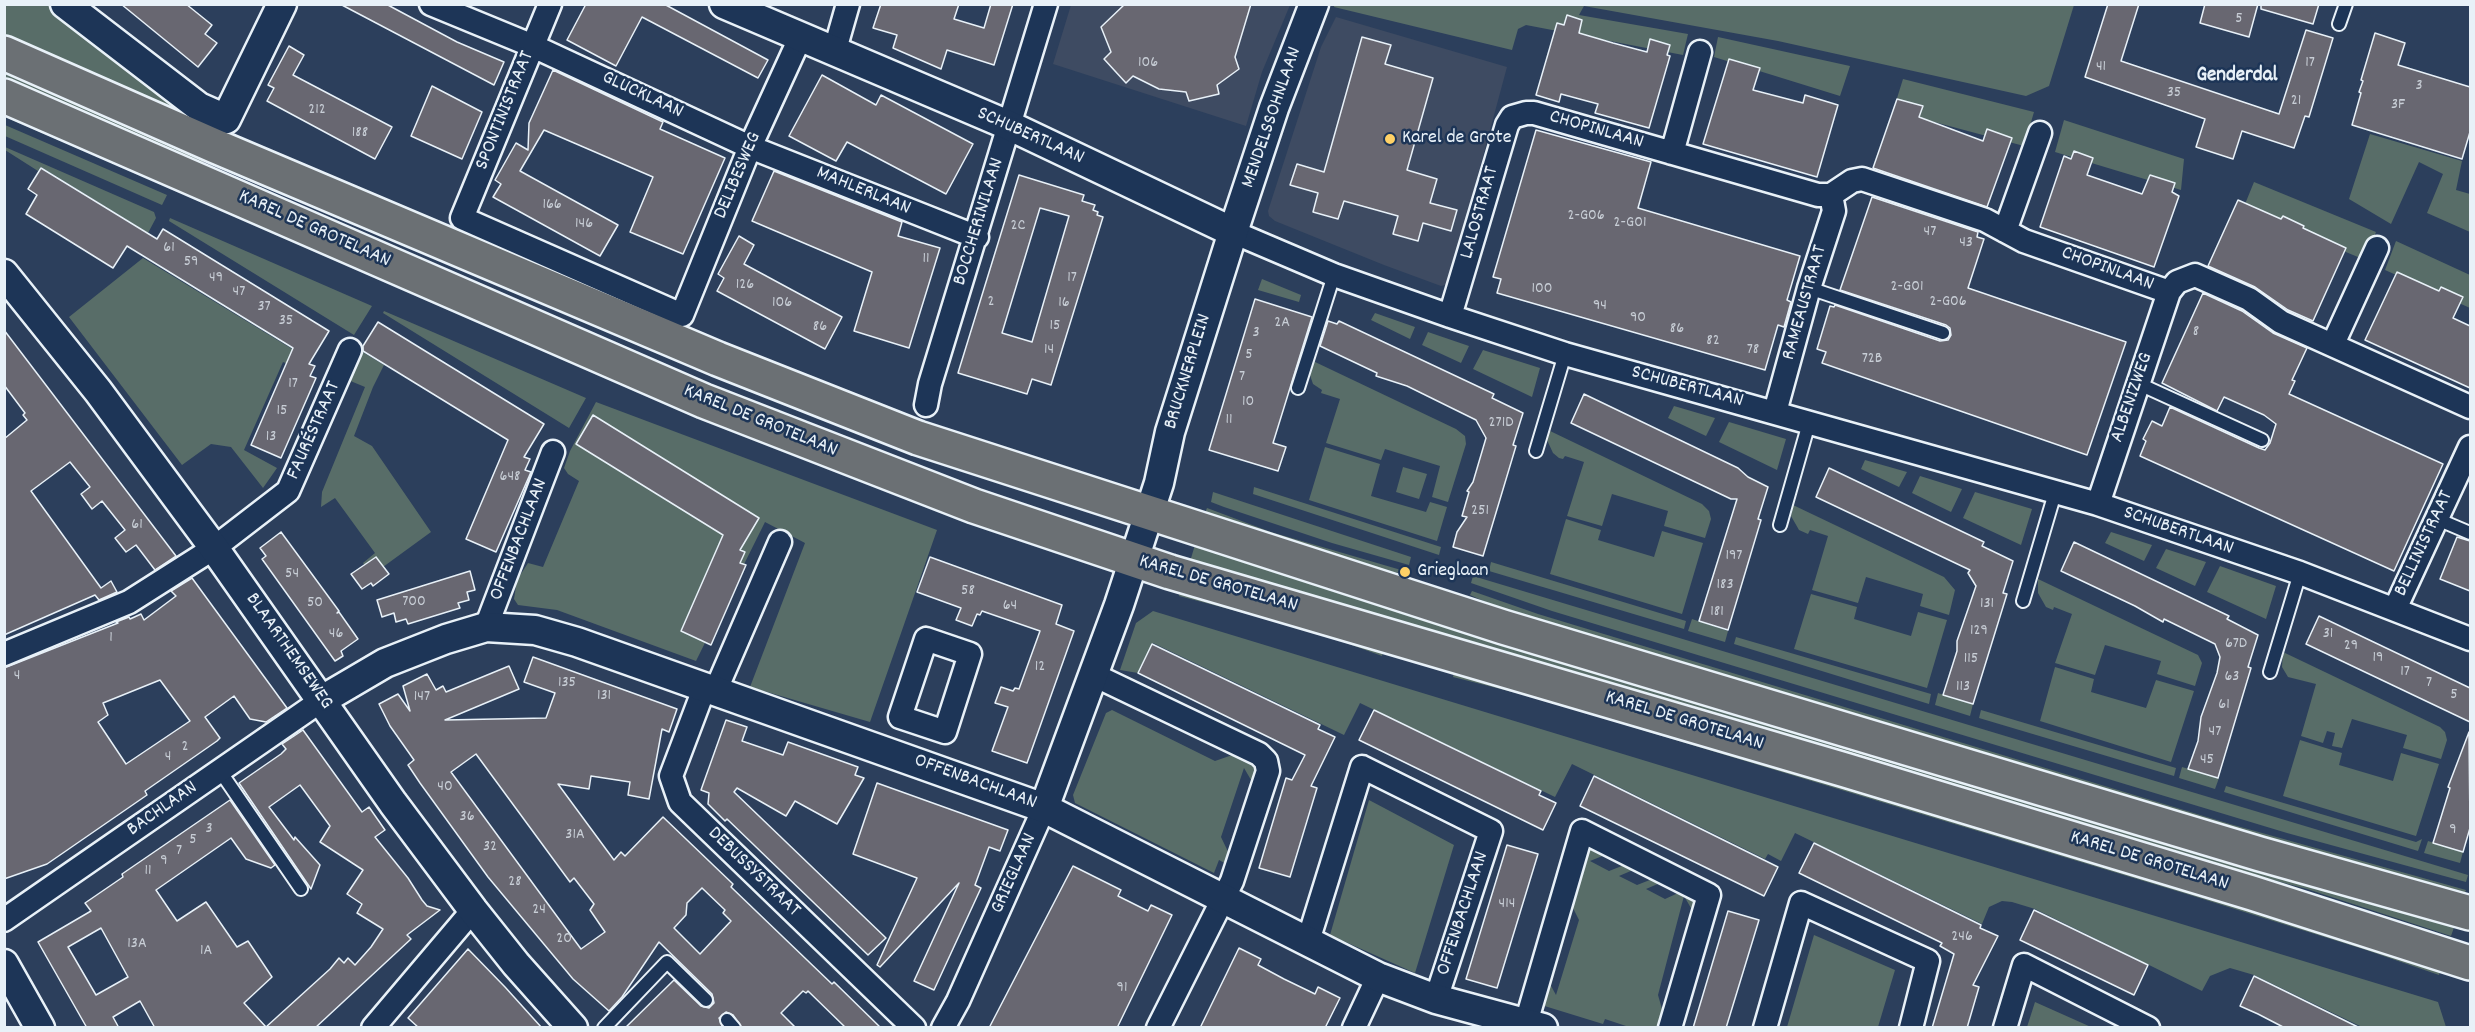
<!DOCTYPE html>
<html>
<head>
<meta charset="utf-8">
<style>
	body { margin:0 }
	#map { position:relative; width:2475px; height:1032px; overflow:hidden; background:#2c3f5c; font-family:Dekko,sans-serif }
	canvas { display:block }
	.frame { position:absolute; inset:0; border:6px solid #e8f1f8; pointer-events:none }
</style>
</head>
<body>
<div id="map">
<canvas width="2475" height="1032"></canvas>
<div class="frame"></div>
</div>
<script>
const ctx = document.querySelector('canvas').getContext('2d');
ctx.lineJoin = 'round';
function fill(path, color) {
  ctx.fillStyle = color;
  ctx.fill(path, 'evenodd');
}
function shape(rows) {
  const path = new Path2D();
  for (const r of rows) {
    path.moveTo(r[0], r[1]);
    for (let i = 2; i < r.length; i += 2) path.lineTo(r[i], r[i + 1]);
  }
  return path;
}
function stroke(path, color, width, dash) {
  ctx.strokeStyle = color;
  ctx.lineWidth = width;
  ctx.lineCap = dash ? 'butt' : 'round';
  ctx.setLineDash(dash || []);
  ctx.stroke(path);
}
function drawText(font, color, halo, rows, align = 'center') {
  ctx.font = font + ' Dekko,sans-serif';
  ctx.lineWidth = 5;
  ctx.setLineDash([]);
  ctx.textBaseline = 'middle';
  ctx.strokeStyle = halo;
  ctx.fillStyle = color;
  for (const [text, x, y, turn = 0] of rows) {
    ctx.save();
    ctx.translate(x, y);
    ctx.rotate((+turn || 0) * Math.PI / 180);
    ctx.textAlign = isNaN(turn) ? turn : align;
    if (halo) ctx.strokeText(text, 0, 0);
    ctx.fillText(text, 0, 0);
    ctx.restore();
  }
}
const built = shape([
	[1071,5,1290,5,1262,72,1246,126,1053,64],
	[1336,17,1507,67,1449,282,1446,285,1441,286,1384,265,1275,221,1269,216,1268,211,1321,47]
]);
const green = shape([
	[1335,4,2074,5,2049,86,2026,96,1778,41,1584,6,1579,15,1688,34,1683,55,1526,25,1518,29,1512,50,1334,7],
	[5,5,53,5,215,130,5,39],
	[1718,37,1850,66,1840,96,1714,57],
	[5,63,207,152,201,166,5,83],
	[1903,79,2034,112,2024,146,1893,111],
	[4,107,189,194,184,194,5,117],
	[2064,120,2184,159,2181,190,2055,152],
	[5,125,167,195,162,205,5,136],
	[2370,134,2462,161,2456,190,2470,194,2470,232,2427,213,2443,174,2419,162,2391,224,2349,199],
	[5,147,154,212,156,218,148,233,41,167,38,171,5,150],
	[2254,182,2376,232,2365,260,2243,209],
	[170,218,372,306,354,335,169,221],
	[2396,241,2470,275,2470,308,2385,270],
	[143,258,312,361,310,362,300,357,295,367,283,362,244,450,277,468,263,488,231,447,211,444,182,465,69,317],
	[1262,279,1301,295,1299,302,1258,290],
	[384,311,586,398,569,428,383,313],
	[1375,313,1415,327,1410,339,1371,320],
	[1428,332,1469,346,1461,363,1422,345],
	[1483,350,1540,368,1532,397,1473,369],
	[361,351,384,365,373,387,354,436,372,446,431,532,372,575,363,563,375,553,335,498,321,507,322,492,365,387,348,380],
	[1313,361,1456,429,1465,436,1466,444,1448,502,1432,497,1440,466,1385,449,1381,460,1326,443,1340,399,1321,393,1322,390,1313,384,1310,375],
	[596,402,937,530,870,722,750,687,805,543,765,522,696,661,557,610,518,605,514,599,517,580,528,563,543,567,579,481,568,474,564,468,570,451],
	[1674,406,1715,418,1706,436,1668,418],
	[1729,422,1786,439,1777,470,1719,442],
	[1548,430,1702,504,1709,511,1711,519,1705,538,1664,526,1668,511,1612,494,1602,526,1567,516,1584,462,1565,456,1563,459,1559,458,1553,453,1547,440],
	[1325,447,1380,464,1371,496,1426,512,1430,502,1447,507,1437,541,1309,500],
	[1865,460,1907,472,1899,487,1861,469],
	[1403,467,1427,474,1419,499,1396,492],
	[1920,476,1962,489,1951,512,1912,493],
	[1254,487,1441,547,1439,555,1253,494],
	[1213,492,1411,557,1409,565,1332,543,1224,507,1211,502],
	[1975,492,2032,509,2021,545,1963,518],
	[1793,505,1944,577,1955,590,1949,615,1920,606,1923,594,1866,577,1858,603,1812,590,1828,536,1810,530,1808,534,1799,530,1791,516],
	[1207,508,1271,532,1401,570,1400,573,1357,569,1203,518],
	[1566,519,1601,530,1598,540,1654,557,1662,531,1703,543,1682,614,1550,574],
	[2111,532,2152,545,2144,561,2105,543],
	[1197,538,2457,919,2451,936,2307,889,2273,880,2220,872,1189,565],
	[2166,549,2206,562,2195,586,2156,568],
	[1491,562,1686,621,1684,629,1489,571],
	[2220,566,2276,586,2266,619,2207,592],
	[1473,576,2468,875,2466,882,2287,833,1552,611,1471,583],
	[2038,579,2198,655,2202,663,2195,686,2157,674,2161,661,2105,645,2095,675,2055,663,2072,614,2054,607,2053,610,2046,607,2038,593],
	[1182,585,1383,652,1382,656,1313,631,1179,596],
	[1472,591,1538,614,2230,824,2466,890,2463,898,1535,624,1470,595],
	[1811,594,1857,607,1854,619,1911,636,1918,612,1947,620,1927,688,1794,649],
	[1153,611,2438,1002,2446,1027,2362,1027,2254,975,2230,968,2210,976,2202,991,2035,909,2012,902,2002,901,1989,907,1982,924,1795,833,1781,861,1768,854,1765,859,1572,764,1555,797,1360,703,1344,735,1153,643,1138,673,1120,670,1136,623],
	[1692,619,1728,631,1725,642,1688,631],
	[1736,637,1931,694,1929,704,1734,644],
	[2283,652,2440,727,2445,732,2447,740,2441,759,2403,748,2407,735,2352,719,2342,748,2332,746,2335,733,2327,731,2323,743,2301,736,2316,684,2288,677,2282,667],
	[2055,667,2094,679,2091,692,2146,708,2156,680,2194,691,2171,762,2040,721],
	[1454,672,1505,679,2442,966,2439,975,2366,950,2190,895,1536,698,1453,677],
	[1938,693,1973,704,1970,716,1935,705],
	[1112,710,1215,761,1238,753,1252,760,1257,770,1254,785,1244,768,1221,837,1232,860,1230,866,1219,860,1214,873,1075,803,1073,795,1106,713],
	[1981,710,2176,768,2174,776,1979,718],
	[2300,740,2342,753,2339,765,2393,781,2401,753,2439,764,2416,836,2283,796],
	[2182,767,2219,778,2215,789,2179,778],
	[2226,786,2416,842,2422,839,2418,851,2224,792],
	[1369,800,1454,845,1415,973,1330,935],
	[2428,841,2463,852,2460,863,2424,853],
	[1595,847,1610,853,1590,861,1609,871,1632,862,1640,867,1619,876,1637,885,1660,876,1667,880,1646,889,1665,899,1689,888,1698,900,1695,915,1684,896,1658,995,1664,1016,1661,1027,1629,1027,1605,1019,1603,1024,1538,1004,1545,975,1556,995,1579,920,1568,898,1586,851],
	[1814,935,1895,970,1878,1027,1787,1027],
	[2035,1002,2091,1027,2027,1027]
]);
const building = shape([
	[121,4,186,4,212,25,205,34,217,43,198,67,121,4],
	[340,4,386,4,457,42,504,62,494,85,340,4],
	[586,4,664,4,768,60,758,78,642,17,616,66,567,40,586,4],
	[881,4,959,4,954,19,984,28,991,4,1013,4,994,65,947,50,941,69,893,48,897,35,873,28,881,4],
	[1125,4,1251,4,1235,57,1239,69,1217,85,1219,94,1189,101,1186,92,1159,89,1133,76,1126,83,1104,59,1111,52,1101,27,1125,4],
	[2108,4,2139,4,2121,61,2279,114,2306,30,2333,38,2309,117,2305,116,2294,148,2242,131,2233,159,2196,147,2205,119,2085,77,2108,4],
	[2205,4,2258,4,2249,37,2200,23,2205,4],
	[2261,4,2319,4,2313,24,2261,9,2261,4],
	[1567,15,1582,20,1579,33,1613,43,1647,52,1650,39,1670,45,1667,55,1670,56,1649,128,1595,113,1598,104,1561,94,1559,102,1536,95,1557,23,1564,25,1567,15],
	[2375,33,2405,43,2398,65,2470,87,2470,132,2462,159,2352,125,2361,93,2359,92,2363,81,2361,80,2375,33],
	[1362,37,1391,45,1385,64,1433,78,1407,170,1437,179,1430,203,1457,210,1451,231,1423,223,1418,241,1393,234,1398,216,1344,201,1338,219,1313,212,1318,193,1290,185,1297,164,1324,172,1362,37],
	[289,46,304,55,293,75,392,127,375,159,267,101,274,88,268,85,289,46],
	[1729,59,1760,68,1753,90,1803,103,1805,95,1838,105,1817,177,1703,144,1729,59],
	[553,70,663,122,660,129,725,158,683,254,630,232,653,177,544,130,520,171,618,225,600,256,493,197,501,184,495,180,516,143,528,150,529,123,553,70],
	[822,75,876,105,881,95,973,144,946,194,847,142,836,161,789,136,822,75],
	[432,86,482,112,462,159,411,136,432,86],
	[1897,99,1923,106,1919,117,1983,141,1987,129,2012,138,1987,207,1873,168,1897,99],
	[1536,130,1651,162,1638,208,1800,256,1787,300,1791,302,1784,327,1778,325,1765,370,1497,293,1501,279,1493,277,1536,130],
	[2074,151,2093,158,2087,175,2142,194,2150,175,2175,183,2172,192,2179,196,2154,267,2040,227,2064,156,2071,159,2074,151],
	[41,168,157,239,163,229,329,331,309,364,315,366,310,376,316,378,281,458,251,445,293,348,127,246,113,268,26,214,37,195,28,189,41,168],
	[774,171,902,222,898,236,940,248,909,348,854,331,872,272,752,221,774,171],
	[1019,175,1084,195,1082,201,1095,205,1093,210,1098,212,1097,215,1103,217,1051,385,1032,379,1027,394,958,373,1019,175],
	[1040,208,1069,216,1032,342,1002,333,1040,208],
	[1872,197,1978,232,1977,237,1984,239,1968,288,2126,342,2087,455,1822,363,1826,352,1817,349,1830,306,1834,307,1835,305,1940,341,1948,340,1951,335,1950,328,1946,325,1840,290,1872,197],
	[2238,200,2281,219,2283,216,2304,226,2303,228,2346,248,2313,321,2288,310,2255,287,2208,266,2238,200],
	[739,236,754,245,744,264,842,317,825,349,717,291,724,278,718,274,739,236],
	[2397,272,2439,291,2441,287,2463,297,2453,318,2470,326,2470,388,2365,340,2397,272],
	[2203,293,2242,311,2273,333,2307,348,2292,380,2295,381,2289,394,2443,464,2394,571,2140,456,2146,441,2143,439,2152,421,2162,426,2170,407,2259,448,2265,450,2270,443,2276,424,2264,415,2224,397,2217,411,2162,383,2203,293],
	[1255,299,1312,317,1273,443,1286,447,1278,471,1209,450,1255,299],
	[1328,321,1337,324,1339,321,1494,394,1492,398,1523,413,1513,445,1516,446,1483,556,1453,547,1457,532,1467,517,1462,516,1469,492,1467,491,1473,482,1486,438,1476,420,1407,386,1376,376,1377,373,1320,346,1328,321],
	[378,322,544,424,524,457,530,459,525,470,531,472,496,552,466,539,508,440,363,351,363,346,378,322],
	[4,330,176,556,155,570,136,545,126,552,115,538,125,530,102,501,92,509,81,494,90,487,70,462,31,491,101,588,111,581,117,592,99,600,95,595,4,635,4,439,27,420,23,415,25,413,4,385,4,330],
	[1584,394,1738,468,1748,477,1768,487,1758,519,1761,520,1728,630,1699,621,1737,499,1731,499,1571,423,1584,394],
	[593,415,759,518,740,550,745,552,740,563,746,565,711,645,681,631,723,535,576,444,593,415],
	[1829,468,1984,542,1982,546,2013,561,2003,593,2007,594,1973,704,1943,695,1957,651,1957,641,1976,586,1968,573,1970,570,1816,497,1829,468],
	[281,532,339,611,337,613,339,612,358,639,341,651,343,656,335,661,262,559,266,556,260,548,281,532],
	[2457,537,2470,541,2470,591,2440,579,2457,537],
	[2074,542,2229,616,2227,619,2258,635,2248,667,2251,668,2218,778,2188,769,2198,741,2201,717,2217,673,2220,657,2215,644,2164,619,2163,622,2135,606,2061,571,2074,542],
	[376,557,389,574,373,586,371,583,362,589,351,574,376,557],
	[930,557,1062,605,1056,624,1074,631,1027,763,992,751,1008,707,995,703,1001,687,1013,691,1015,688,1019,689,1040,631,982,611,980,615,977,614,972,626,956,620,961,608,917,592,930,557],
	[470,571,475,590,467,592,469,600,458,603,460,608,408,624,406,619,396,622,394,613,382,617,377,600,470,571],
	[192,578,287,708,266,722,250,719,234,696,205,717,220,738,217,741,145,791,147,795,47,864,4,879,4,668,118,623,116,622,129,617,130,619,141,614,144,620,176,596,171,591,192,578],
	[160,680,190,721,126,764,98,722,108,715,103,703,160,680],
	[2319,616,2470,688,2470,722,2306,644,2319,616],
	[1152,644,1320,725,1318,729,1335,737,1311,786,1317,788,1290,877,1259,868,1286,778,1292,780,1305,755,1138,673,1152,644],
	[533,657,677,709,669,732,662,729,649,799,628,795,630,782,591,776,589,789,558,784,614,860,621,852,625,856,663,817,733,884,731,887,832,984,834,982,881,1028,846,1028,808,991,806,993,803,991,781,1013,796,1028,742,1028,733,1015,726,1012,719,1018,723,1028,625,1028,674,980,701,1006,709,1008,714,1003,712,994,659,942,622,997,609,1011,573,979,488,877,420,783,408,765,414,760,390,726,379,704,398,694,410,711,403,686,427,674,436,690,443,686,446,692,509,666,519,689,445,720,546,718,555,693,524,682,533,657],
	[476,754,570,882,574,878,594,904,590,910,605,932,581,949,451,772,476,754],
	[702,888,725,910,723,913,731,921,700,954,674,928,686,915,687,903,702,888],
	[1374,710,1541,791,1539,795,1556,803,1543,830,1359,740,1374,710],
	[726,720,747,727,742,741,783,755,788,742,858,767,855,775,864,778,837,824,795,801,786,816,737,788,734,792,886,938,868,955,727,819,725,821,708,804,709,793,701,790,726,720],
	[303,730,362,812,369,807,385,830,375,837,408,878,422,900,427,906,440,910,407,935,411,939,315,1028,155,1028,140,1001,113,1017,119,1028,87,1028,38,942,91,911,85,903,123,877,122,874,230,800,275,865,271,868,246,859,231,838,156,890,177,921,206,902,237,947,248,941,272,977,244,1003,266,1027,330,969,339,958,344,963,348,958,355,965,371,947,383,929,357,913,362,904,347,894,363,870,320,842,330,826,300,785,269,807,294,840,295,837,320,865,311,889,239,783,281,754,286,749,282,744,303,730],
	[101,928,128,977,96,995,68,947,101,928],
	[2469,732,2470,828,2463,852,2433,843,2450,788,2448,787,2469,732],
	[1594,776,1778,867,1764,896,1580,806,1594,776],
	[877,783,1008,830,1000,851,989,847,975,885,981,888,934,990,914,981,959,883,880,967,877,965,917,878,853,854,877,783],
	[1814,843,1981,925,1980,928,1998,936,1973,985,1979,987,1967,1028,1932,1028,1954,954,1940,946,1942,943,1799,873,1814,843],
	[1507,845,1538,854,1497,988,1466,979,1507,845],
	[1073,866,1121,890,1118,896,1148,911,1151,905,1172,915,1117,1028,989,1028,1073,866],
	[2034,910,2148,965,2134,995,2020,940,2034,910],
	[1728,911,1759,920,1726,1028,1693,1028,1728,911],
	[1239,948,1261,959,1258,965,1284,979,1315,994,1318,987,1340,998,1325,1028,1200,1028,1239,948],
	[468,949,505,987,542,1028,419,1028,408,1018,468,949],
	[2254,976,2297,997,2360,1028,2285,1028,2258,1014,2240,1006,2254,976]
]);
const service = shape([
	[2339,24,2346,4],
	[1809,288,1943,333],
	[2137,383,2262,440],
	[1298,388,1334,275],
	[1536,451,1565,354],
	[2437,519,2470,533],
	[1780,525,1809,423],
	[2023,601,2055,493],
	[2270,672,2300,573],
	[220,771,301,889],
	[727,1020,734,1028],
	[604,1028,667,962,706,1000]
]);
const minor = shape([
	[431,4,533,46,750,147,977,237],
	[550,4,462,218,682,315,750,147,800,38],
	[834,53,848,4],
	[1672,153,1700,52],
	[2005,231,2040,133],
	[1233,232,1334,275,1450,316,1565,354,2098,504,2300,573,2470,639],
	[1450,316,1507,125,1512,117,1526,113,1534,113,1818,195,1831,195,1852,181,1862,179,1985,220,2024,241,2169,292],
	[2333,344,2377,248],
	[926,405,930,384,1046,4],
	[1775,412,1809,288,1834,211,1831,195],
	[2098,504,2169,292,2177,282,2195,275,2249,299,2281,322,2470,407],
	[2395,609,2470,447],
	[486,627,553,452],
	[926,639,970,654,945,732,900,717,926,639],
	[4,654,129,602,214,548,288,491,350,350],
	[1094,675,1259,754,1266,761,1268,771,1232,881,1158,1028],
	[704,689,671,776,680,802,914,1028],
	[715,692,780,542],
	[4,920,322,700],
	[1308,941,1362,767,1491,831,1436,999],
	[1526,1023,1582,831,1709,895,1670,1028],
	[373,1028,473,910],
	[943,1028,958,1001,1044,808],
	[1354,1028,1378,977],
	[1765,1028,1801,903,1928,961,1911,1028],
	[2005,1028,2024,965,2148,1028]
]);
const tertiary = shape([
	[65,4,199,107,226,119,282,4],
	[724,4,1008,125,1233,232],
	[4,274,98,391,214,548,393,803,473,910,516,964,573,1028],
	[322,700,385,663,446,639,486,627,535,630,577,642,1044,808,1378,977,1436,999,1543,1028],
	[1044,808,1119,605,1159,483,1170,432,1233,232,1274,108,1314,4],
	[4,964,40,1028]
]);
const primary = shape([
	[4,53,215,146,718,359,918,438,1503,627,2260,854,2470,913],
	[4,96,704,401,974,506,1170,572,1845,770,2252,893,2470,963]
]);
const markers = [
	[1390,139,6,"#ffd166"],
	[1405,572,6,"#ffd166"]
];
const numberNames = [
	["5",2239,20],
	["106",1148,64],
	["17",2310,64],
	["41",2101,68],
	["3",2419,87],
	["35",2174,94],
	["21",2296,102],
	["3F",2398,106],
	["212",317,111],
	["188",360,134],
	["166",552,206],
	["2-G06",1586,217],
	["2-G01",1630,224],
	["146",584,225],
	["2C",1018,227],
	["47",1930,233],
	["43",1966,244],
	["61",169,249],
	["11",926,260],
	["59",191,263],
	["49",216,279],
	["17",1072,279],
	["126",745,286],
	["2-G01",1907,288],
	["100",1542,290],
	["47",239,293],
	["2",991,303],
	["2-G06",1948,303],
	["106",782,304],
	["16",1064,304],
	["94",1600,307],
	["37",264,308],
	["90",1638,319],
	["35",286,322],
	["2A",1282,324],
	["15",1055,327],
	["86",820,328],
	["86",1677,330],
	["8",2196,333],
	["3",1256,334],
	["82",1713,342],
	["14",1049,351],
	["78",1753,351],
	["5",1249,356],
	["72B",1872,360],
	["7",1242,378],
	["17",293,385],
	["10",1248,403],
	["15",282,412],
	["11",1229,421],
	["271D",1501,424],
	["13",271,438],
	["648",510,478],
	["251",1480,512],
	["61",137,526],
	["197",1734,557],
	["54",292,575],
	["183",1725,586],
	["58",968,592],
	["700",414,603],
	["50",315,604],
	["131",1987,605],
	["64",1010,607],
	["181",1717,613],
	["129",1979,632],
	["46",336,635],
	["31",2328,635],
	["1",111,639],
	["67D",2236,645],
	["29",2351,647],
	["19",2378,659],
	["115",1971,660],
	["12",1040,668],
	["17",2405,673],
	["4",17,677],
	["63",2232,678],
	["135",567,684],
	["7",2429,684],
	["113",1963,688],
	["5",2454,696],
	["131",604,697],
	["147",422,698],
	["61",2224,706],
	["47",2215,733],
	["2",185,748],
	["4",168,758],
	["45",2207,761],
	["40",445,788],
	["36",467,818],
	["3",209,830],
	["9",2453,831],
	["31A",575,836],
	["5",193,841],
	["32",490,848],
	["7",179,852],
	["9",164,862],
	["11",148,872],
	["28",515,883],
	["414",1507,905],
	["24",539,911],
	["246",1962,938],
	["20",564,940],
	["13A",137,945],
	["1A",206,952],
	["91",1122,989]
];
const streetNames = [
	["GLUCKLAAN",642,96,25],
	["SPONTINISTRAAT",506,111,-68],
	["MENDELSSOHNLAAN",1273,118,-71],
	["CHOPINLAAN",1596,131,16],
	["SCHUBERTLAAN",1030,137,24],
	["DELIBESWEG",739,176,-67],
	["MAHLERLAAN",863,192,22],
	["LALOSTRAAT",1481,213,-74],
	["BOCCHERINILAAN",980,222,-73],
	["KAREL DE GROTELAAN",314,230,24],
	["CHOPINLAAN",2107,270,20],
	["RAMEAUSTRAAT",1806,303,-74],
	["BRUCKNERPLEIN",1189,372,-73],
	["SCHUBERTLAAN",1687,388,15],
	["ALBENIZWEG",2133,398,-71],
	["KAREL DE GROTELAAN",760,422,22],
	["FAURÉSTRAAT",315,431,-66],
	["SCHUBERTLAAN",2178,532,19],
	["OFFENBACHLAAN",520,540,-69],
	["BELLINISTRAAT",2425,544,-65],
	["KAREL DE GROTELAAN",1218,585,16],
	["BLAARTHEMSEWEG",288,652,55],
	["KAREL DE GROTELAAN",1684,722,17],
	["OFFENBACHLAAN",975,783,20],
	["BACHLAAN",163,810,-35],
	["KAREL DE GROTELAAN",2149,862,17],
	["DEBUSSYSTRAAT",753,873,44],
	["GRIEGLAAN",1015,874,-66],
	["OFFENBACHLAAN",1464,914,-72]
];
const poiNames = [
	["Karel de Grote",1402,139],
	["Grieglaan",1417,572]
];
const neighbourhoodNames = [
	["Genderdal",2237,77]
];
fill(built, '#3e4b62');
fill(green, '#586d68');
fill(building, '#686771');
stroke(building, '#e8f1f8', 1.5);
stroke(service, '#e8f1f8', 16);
stroke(minor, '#e8f1f8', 27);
stroke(tertiary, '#e8f1f8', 33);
stroke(primary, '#e8f1f8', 38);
stroke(service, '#1d3557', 12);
stroke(minor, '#1d3557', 22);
stroke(tertiary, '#1d3557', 28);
stroke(primary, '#6b7074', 33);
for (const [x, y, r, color] of markers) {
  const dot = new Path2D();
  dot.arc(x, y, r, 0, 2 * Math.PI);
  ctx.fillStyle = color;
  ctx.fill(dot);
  stroke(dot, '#1d3557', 2);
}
drawText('16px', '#c8ced6', null, numberNames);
drawText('20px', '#e8f1f8', '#1d3557', streetNames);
drawText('20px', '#e8f1f8', '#1d3557', poiNames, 'left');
drawText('bold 21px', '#e8f1f8', '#1d3557', neighbourhoodNames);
</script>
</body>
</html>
